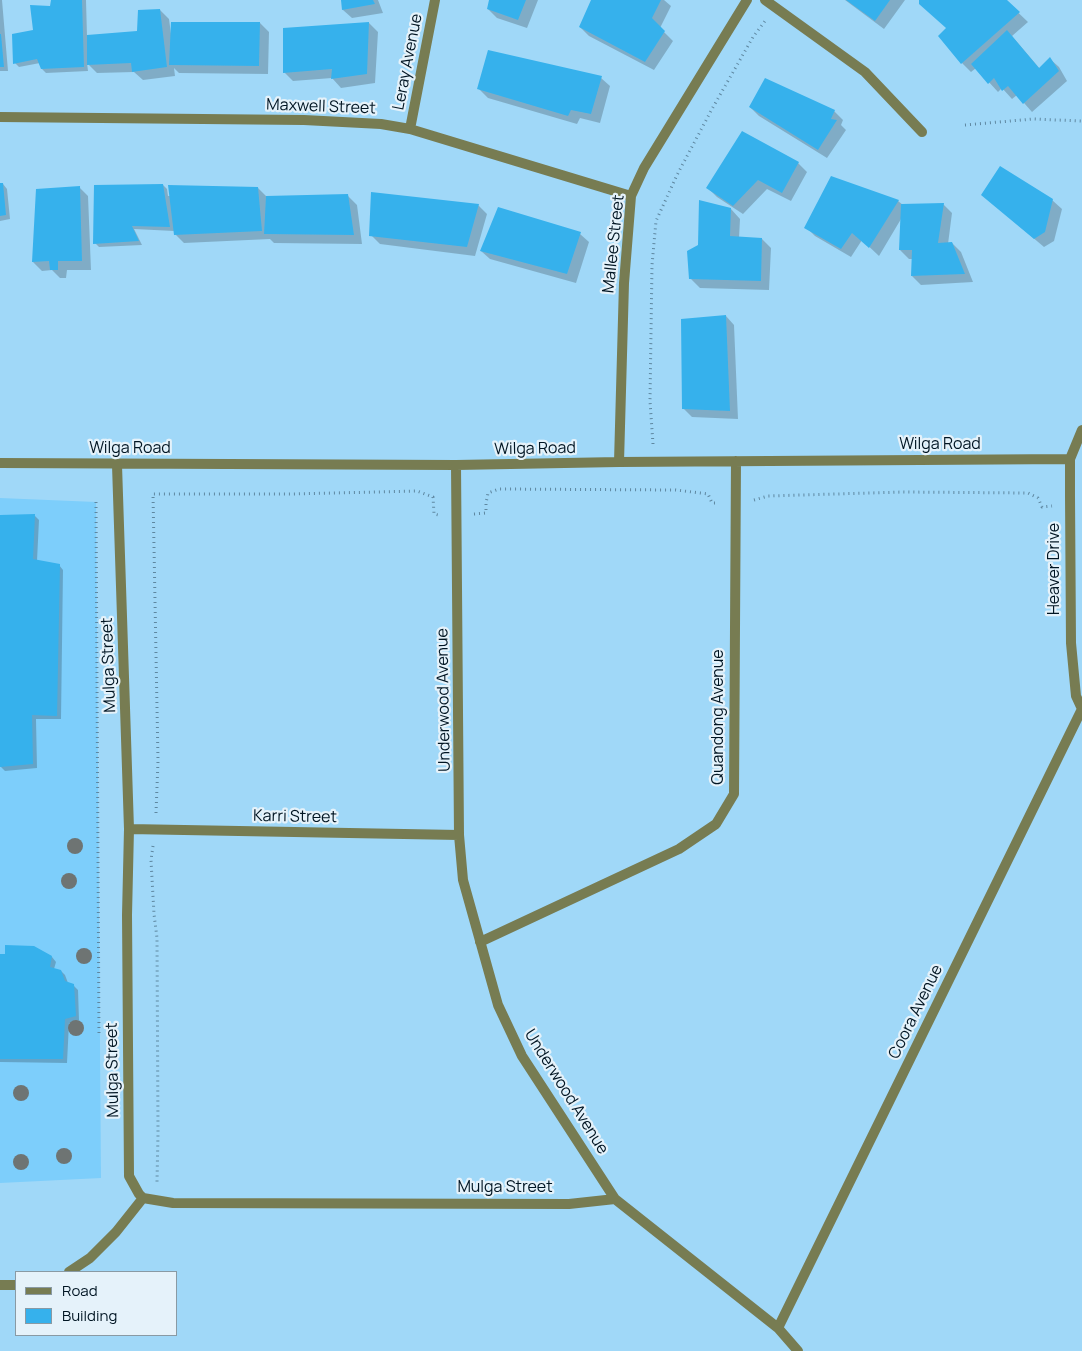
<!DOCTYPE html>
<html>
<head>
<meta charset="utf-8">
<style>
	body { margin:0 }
	#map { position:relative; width:1082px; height:1351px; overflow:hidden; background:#a0d8f8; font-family:Manrope,sans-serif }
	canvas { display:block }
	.legend { position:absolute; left:15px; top:1271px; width:162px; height:65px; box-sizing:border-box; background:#e5f2fa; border:1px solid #899aa4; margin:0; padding:6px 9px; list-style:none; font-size:15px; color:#001523 }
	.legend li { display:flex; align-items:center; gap:10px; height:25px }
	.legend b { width:25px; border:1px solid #899aa4 }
</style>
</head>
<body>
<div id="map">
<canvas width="1082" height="1351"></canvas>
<ul class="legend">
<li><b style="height:6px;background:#777c52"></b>Road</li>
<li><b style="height:14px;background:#36b1ec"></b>Building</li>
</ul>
</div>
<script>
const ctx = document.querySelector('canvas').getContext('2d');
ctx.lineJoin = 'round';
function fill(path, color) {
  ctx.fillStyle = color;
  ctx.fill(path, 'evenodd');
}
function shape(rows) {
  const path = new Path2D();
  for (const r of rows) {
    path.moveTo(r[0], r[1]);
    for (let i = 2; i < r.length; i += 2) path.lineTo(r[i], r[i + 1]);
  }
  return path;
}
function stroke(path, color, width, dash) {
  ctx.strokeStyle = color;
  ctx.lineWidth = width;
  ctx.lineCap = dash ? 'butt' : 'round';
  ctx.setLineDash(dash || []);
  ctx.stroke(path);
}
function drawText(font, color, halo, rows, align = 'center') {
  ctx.font = font + ' Manrope,sans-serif';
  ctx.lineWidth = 4.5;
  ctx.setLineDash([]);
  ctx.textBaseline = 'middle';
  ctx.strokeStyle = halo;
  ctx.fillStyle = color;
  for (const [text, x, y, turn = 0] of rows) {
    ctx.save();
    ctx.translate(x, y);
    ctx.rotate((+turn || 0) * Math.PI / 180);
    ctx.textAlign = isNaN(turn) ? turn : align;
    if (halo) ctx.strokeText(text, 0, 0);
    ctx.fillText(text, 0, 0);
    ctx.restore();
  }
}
const built = shape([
	[0,498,96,502,101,1178,0,1183]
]);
const shadow = shape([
	[0,0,2,0,8,71,0,71],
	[52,0,86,0,87,36,138,33,160,10,169,19,171,34,260,23,269,32,268,74,179,73,174,68,175,76,143,80,134,72,97,73,87,63,88,71,46,73,42,69,40,63,19,67,15,63,51,8],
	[342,0,378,0,383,13,352,18,343,10],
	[490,0,538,0,527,28,497,18,488,9],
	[592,0,664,0,671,6,660,28,673,41,654,70,589,36,580,27],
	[845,0,905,0,884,29],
	[920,0,1005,0,1028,22,1012,36,1040,69,1050,59,1059,67,1067,81,1032,112,1017,95,1012,99,1002,88,998,92,976,68,971,72,962,63,947,28],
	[369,23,378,32,375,83,341,88,332,78,293,81,284,72],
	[601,78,610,86,600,123,580,118,577,124,488,98,479,89],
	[750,107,834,111,843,120,841,125,846,130,827,158,759,116],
	[798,163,807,172,791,201,767,189,743,214,717,197,708,188],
	[0,184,3,184,7,189,10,219,0,221],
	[163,185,167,189,168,196,258,188,267,197,348,196,357,205,362,244,274,243,270,239,184,243,175,234,174,231,134,229,142,245,99,247,95,243],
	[79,187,88,196,91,270,67,270,66,278,60,278,52,270,42,271,33,262,37,190],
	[1052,200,1062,209,1054,241,1044,247,992,203],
	[898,201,903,205,943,204,952,213,948,244,952,243,961,252,973,282,921,285,912,276,913,259,909,259,900,250,901,219,879,256,862,240,851,257,815,236,806,227],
	[478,205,487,214,475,256,380,244,371,235],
	[499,209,580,234,589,242,576,283,490,259,481,251],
	[731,209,740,219,739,238,762,239,771,248,769,290,700,288,691,279],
	[726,316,734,325,738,419,692,417,683,408],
	[35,516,39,520,37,561,59,565,63,570,61,719,36,719,37,768,5,771,1,767,0,763,0,517],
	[0,956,52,957,56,962,54,969,61,971,65,975,68,983,73,985,78,990,79,1020,69,1023,67,1063,0,1062]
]);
const building = shape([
	[51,0,82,0,84,67,41,69,37,59,13,64,12,34,33,30,30,5,50,6],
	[341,0,373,0,375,4,342,10],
	[489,0,526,0,518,20,487,9],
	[591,0,661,0,652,18,665,31,645,62,579,27],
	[846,0,890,0,875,21],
	[919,0,1007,0,1020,12,961,64,938,36,946,28,919,4],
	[160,9,167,67,132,72,131,63,87,65,87,35,137,31,138,10],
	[171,22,260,22,259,66,169,65],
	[369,22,367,74,331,79,332,69,283,73,283,28],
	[1007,30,1039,68,1050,57,1059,71,1023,104,1008,86,1002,91,994,78,988,84,971,64],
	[0,34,1,34,4,67,0,67],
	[488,50,602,76,591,114,571,110,568,116,477,89],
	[765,78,835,110,831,119,837,120,818,150,749,107],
	[742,131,799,162,782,193,758,180,733,206,706,188],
	[1000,166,1053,199,1045,232,1034,239,981,195],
	[831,176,899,200,869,248,852,233,841,249,804,228],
	[0,183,3,183,6,215,0,216],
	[163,184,170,227,132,226,139,241,93,244,94,185],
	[168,185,258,187,262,231,174,235],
	[80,186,82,261,58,261,58,270,50,270,49,261,32,262,36,189],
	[371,192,479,204,467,247,369,236],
	[348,194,354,235,264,234,266,196],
	[699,200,731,208,730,236,762,238,761,281,689,279,687,251,698,245],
	[944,203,938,243,952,242,965,274,911,276,912,250,899,250,901,204],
	[498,207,581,232,567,274,480,251],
	[726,315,730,411,682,409,681,319],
	[35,514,33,559,60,564,57,716,32,715,33,764,0,767,0,515],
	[5,945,34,946,52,956,50,967,61,970,65,981,74,984,76,1016,65,1019,63,1059,0,1059,0,954,5,954]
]);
const path = shape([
	[965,125,1033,119,1082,121],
	[653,444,650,401,652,265,656,221,677,175,712,109,753,37,765,21],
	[754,500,768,496,903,492,1028,493,1038,498,1042,507,1052,506],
	[96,502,99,1034],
	[474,514,486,513,486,503,488,493,499,489,676,490,708,494,712,503,718,503],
	[156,813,158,761,153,494,293,494,417,491,433,497,434,514,438,515],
	[153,846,151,860,154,914,157,938,158,1134,157,1182]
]);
const minor = shape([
	[765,0,865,72,922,132],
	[0,117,304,120,381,124,410,129,631,196],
	[410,129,435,0],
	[619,462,624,283,631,196,644,168,747,0],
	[0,463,456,465,619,462,1070,459],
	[117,465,129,829,127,915,129,1176,139,1194,143,1198,173,1203,569,1204,615,1199],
	[456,465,459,835,463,880,498,1005,522,1056,615,1199,778,1328,798,1351],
	[129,829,459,835],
	[480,942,679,849,716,824,734,794,736,461],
	[69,1272,90,1258,116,1232,143,1198],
	[0,1285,16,1285],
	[778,1328,1082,709,1076,696,1071,643,1070,496,1070,459,1082,430]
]);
const trees = [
	[75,846],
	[69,881],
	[84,956],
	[76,1028],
	[21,1093],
	[64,1156],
	[21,1162]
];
const streetNames = [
	["Leray Avenue",408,62,-79],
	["Maxwell Street",321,107,2],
	["Mallee Street",614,244,-84],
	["Wilga Road",940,445],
	["Wilga Road",130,449],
	["Wilga Road",535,449,-1],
	["Heaver Drive",1055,569,-90],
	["Mulga Street",109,665,-92],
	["Underwood Avenue",444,700,-91],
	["Quandong Avenue",719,717,-90],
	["Karri Street",295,817,1],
	["Coora Avenue",916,1012,-64],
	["Mulga Street",113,1070,-91],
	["Underwood Avenue",566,1092,58],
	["Mulga Street",505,1188]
];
fill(built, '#7dcefb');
fill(shadow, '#0003');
fill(building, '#36b1ec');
stroke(path, '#5e87a0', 3, [1, 4]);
stroke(minor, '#777c52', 10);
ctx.fillStyle = '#6e7473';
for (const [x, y] of trees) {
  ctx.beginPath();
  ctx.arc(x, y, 8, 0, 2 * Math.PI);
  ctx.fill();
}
drawText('16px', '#001523', '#e5f2fa', streetNames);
</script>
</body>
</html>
